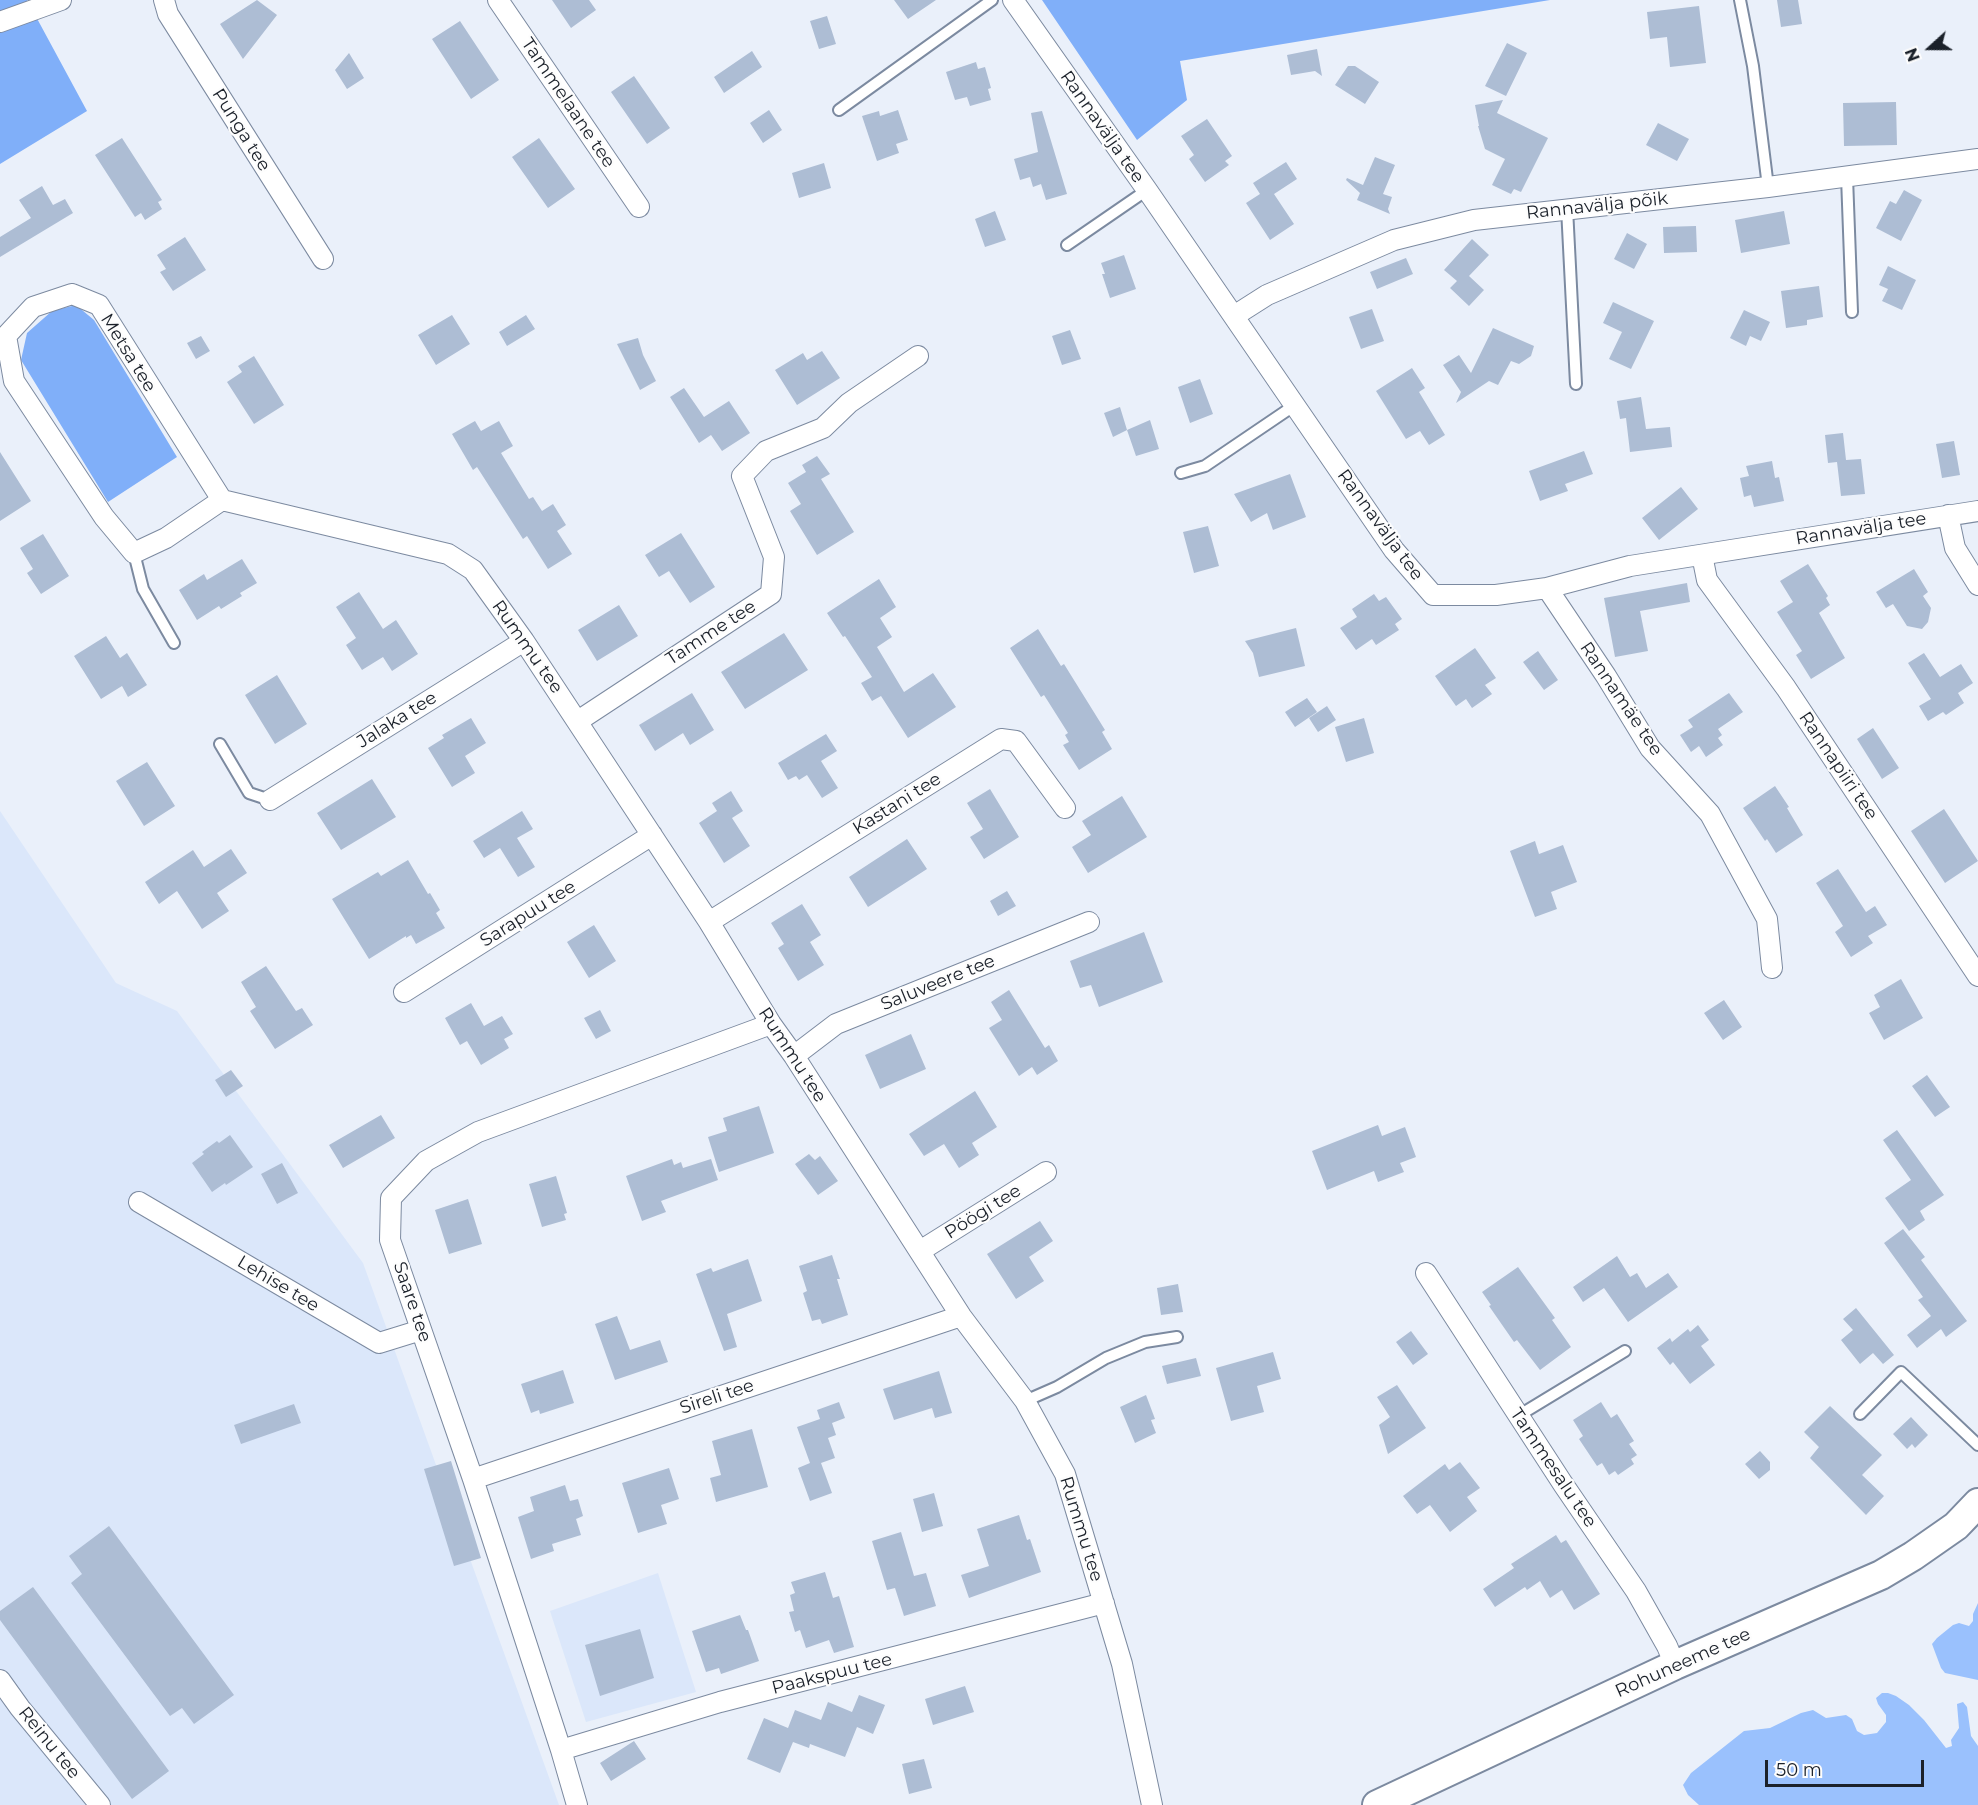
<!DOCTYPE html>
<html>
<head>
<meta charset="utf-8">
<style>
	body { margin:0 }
	#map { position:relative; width:1978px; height:1805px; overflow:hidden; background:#eaf0fa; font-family:Montserrat,sans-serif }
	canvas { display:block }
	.north { position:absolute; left:1900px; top:18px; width:60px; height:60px; -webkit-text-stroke:4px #fdfdfd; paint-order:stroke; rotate:249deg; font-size:16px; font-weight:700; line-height:24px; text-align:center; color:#1b212a }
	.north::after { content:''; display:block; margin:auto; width:21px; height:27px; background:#1b212a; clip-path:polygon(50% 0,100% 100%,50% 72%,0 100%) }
	.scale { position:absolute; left:1765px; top:1760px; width:159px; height:27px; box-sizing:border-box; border:3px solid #1b212a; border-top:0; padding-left:8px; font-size:18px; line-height:21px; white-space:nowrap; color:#1b212a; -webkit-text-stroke:4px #fdfdfd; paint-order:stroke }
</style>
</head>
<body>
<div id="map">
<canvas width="1978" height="1805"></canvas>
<div class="north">N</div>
<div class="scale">50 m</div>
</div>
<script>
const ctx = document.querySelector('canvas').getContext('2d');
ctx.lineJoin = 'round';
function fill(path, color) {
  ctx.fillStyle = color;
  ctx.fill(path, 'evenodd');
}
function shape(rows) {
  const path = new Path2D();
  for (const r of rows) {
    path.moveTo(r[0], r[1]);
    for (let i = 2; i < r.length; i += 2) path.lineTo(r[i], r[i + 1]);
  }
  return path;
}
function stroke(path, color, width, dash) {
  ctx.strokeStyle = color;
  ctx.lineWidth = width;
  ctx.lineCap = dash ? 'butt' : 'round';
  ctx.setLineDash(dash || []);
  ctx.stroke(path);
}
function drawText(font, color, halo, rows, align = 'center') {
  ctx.font = font + ' Montserrat,sans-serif';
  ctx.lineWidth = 4.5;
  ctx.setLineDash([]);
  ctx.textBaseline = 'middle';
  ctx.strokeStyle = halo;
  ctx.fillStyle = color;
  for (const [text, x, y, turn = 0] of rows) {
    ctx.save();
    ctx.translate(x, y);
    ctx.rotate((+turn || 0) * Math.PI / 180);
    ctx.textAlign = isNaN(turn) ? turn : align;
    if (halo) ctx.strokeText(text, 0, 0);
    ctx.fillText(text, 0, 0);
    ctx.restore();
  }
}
const built = shape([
	[0,811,116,983,177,1011,363,1263,559,1805,0,1805],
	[658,1573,696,1692,586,1722,550,1611]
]);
const forest = shape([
	[0,0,27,0,87,111,0,164],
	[1042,0,1550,0,1180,61,1187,100,1137,140],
	[76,305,94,320,177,457,108,502,21,360,27,333,52,311]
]);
const water = shape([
	[1978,1603,1978,1680,1945,1673,1941,1668,1932,1644,1937,1638,1953,1625,1959,1623,1969,1626,1973,1621,1973,1614],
	[1882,1693,1888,1693,1896,1696,1909,1705,1924,1720,1946,1748,1952,1746,1951,1740,1959,1728,1957,1704,1963,1702,1967,1707,1971,1736,1978,1746,1978,1805,1699,1805,1688,1795,1683,1785,1691,1773,1744,1731,1770,1728,1801,1713,1813,1710,1826,1718,1846,1715,1852,1719,1857,1731,1864,1735,1877,1733,1886,1722,1886,1715,1878,1704,1876,1698]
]);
const building = shape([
	[257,0,277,15,243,59,220,24],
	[552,0,589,0,596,10,571,28],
	[894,0,936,0,908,19],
	[1777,0,1798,0,1802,24,1781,27],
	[1699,6,1706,63,1670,67,1667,37,1650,39,1647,12],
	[827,16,836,44,819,49,810,21],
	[460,21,499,80,471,99,432,39],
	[1507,43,1527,53,1506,96,1485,86],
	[1317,49,1322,76,1315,71,1291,75,1287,55],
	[752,51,762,67,724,93,714,77],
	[349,53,364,78,347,89,335,70],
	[976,62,978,69,985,67,991,88,988,89,991,100,970,106,967,97,955,100,946,72],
	[1348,66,1355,66,1379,82,1365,104,1335,85],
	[634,76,670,128,647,144,611,92],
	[1503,100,1497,113,1548,138,1521,192,1514,189,1511,194,1492,185,1505,159,1485,149,1478,126,1479,126,1475,105],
	[1896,102,1897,145,1844,146,1843,103],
	[769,110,782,130,763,143,750,123],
	[898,110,908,140,896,144,899,153,877,161,862,116,879,111,880,116],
	[1042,111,1067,194,1046,200,1041,184,1033,187,1030,177,1020,180,1014,159,1038,152,1031,113],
	[1207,119,1232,156,1225,161,1229,165,1205,182,1189,159,1194,155,1181,136],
	[1658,123,1689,139,1677,161,1646,145],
	[122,138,162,200,158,202,162,209,145,220,141,213,135,217,95,155],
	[539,138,575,189,548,208,512,157],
	[1375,157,1395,165,1383,194,1392,197,1388,209,1390,214,1357,200,1360,193,1346,180,1347,178,1363,185],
	[1286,162,1297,179,1274,194,1294,224,1270,240,1246,203,1260,194,1253,183],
	[824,163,831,188,799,198,792,173],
	[42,186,53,205,65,199,73,213,0,257,0,237,31,218,19,200],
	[1904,190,1922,200,1901,241,1876,228,1890,201,1896,204],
	[995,211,1006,240,985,247,975,219],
	[1784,211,1790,244,1741,253,1735,220],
	[1696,226,1697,252,1664,253,1663,227],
	[1627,233,1647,244,1634,269,1614,259],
	[185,237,206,270,173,291,160,272,166,269,157,255],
	[1472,239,1489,255,1469,276,1484,290,1469,306,1450,288,1457,281,1444,270],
	[1124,255,1136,289,1110,298,1102,274,1105,274,1101,263],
	[1406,258,1413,274,1377,289,1370,272],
	[1888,266,1916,280,1902,310,1882,301,1888,289,1879,285],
	[1819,286,1823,317,1807,320,1807,325,1786,328,1781,291],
	[1613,302,1654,321,1631,369,1609,359,1622,332,1603,323],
	[1372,309,1384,341,1361,349,1349,317],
	[1744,310,1770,322,1761,341,1750,336,1746,346,1730,338],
	[452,315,470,344,436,365,418,335],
	[526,315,535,329,507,346,499,332],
	[1493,328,1534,346,1531,356,1519,364,1511,361,1498,385,1489,381,1456,403,1461,392,1443,365,1459,355,1471,373],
	[1070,330,1081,359,1062,365,1052,336],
	[201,336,210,351,196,359,187,343],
	[638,338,643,355,656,381,640,390,617,344],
	[822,351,840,378,797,405,775,370,803,353,807,360],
	[254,356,284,405,254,424,227,382,242,372,238,366],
	[1412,368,1425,388,1419,392,1445,435,1429,445,1420,431,1406,439,1376,391],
	[1200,379,1213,414,1190,423,1178,387],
	[684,388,704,417,729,401,750,433,722,451,711,435,699,443,670,397],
	[1641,397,1646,429,1670,427,1672,447,1630,452,1626,418,1620,419,1617,401],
	[1120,407,1127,430,1113,437,1104,413],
	[1150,420,1159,449,1136,456,1127,430],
	[475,421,481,431,499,421,513,446,501,453,529,499,533,497,542,511,553,504,566,525,557,531,572,554,548,569,527,536,523,539,477,467,473,470,452,434],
	[1843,433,1846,460,1861,459,1865,494,1841,496,1837,462,1828,463,1825,435],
	[1954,441,1960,475,1942,478,1936,444],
	[1584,451,1593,474,1565,484,1568,491,1540,501,1529,471],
	[0,452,31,501,0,521],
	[817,456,830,474,821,479,854,532,817,555,790,511,801,504,788,483,806,472,802,465],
	[1772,461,1775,478,1779,477,1784,501,1754,507,1751,495,1744,497,1740,478,1749,476,1746,466],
	[1290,474,1306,517,1273,530,1267,513,1251,522,1234,494],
	[1681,487,1698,509,1659,540,1642,518],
	[1208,526,1219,566,1194,573,1183,532],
	[681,533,715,587,690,603,669,571,659,577,645,555],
	[43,534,69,576,41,594,27,573,33,569,20,548],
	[242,559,257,583,240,593,242,596,221,609,219,606,197,620,179,590,204,574,207,580],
	[1808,564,1828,596,1826,598,1830,605,1819,613,1845,658,1811,679,1796,655,1802,651,1777,612,1793,602,1780,581],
	[1914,569,1928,592,1923,596,1931,608,1928,622,1922,629,1907,626,1893,604,1886,608,1876,592],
	[879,579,896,607,880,618,892,637,877,647,904,692,933,673,956,707,908,738,881,696,872,701,861,683,872,677,847,639,845,636,843,637,827,613],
	[1687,583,1690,602,1640,611,1648,651,1615,657,1604,598],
	[359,592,383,629,396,620,418,654,392,671,383,657,362,670,346,645,356,638,336,607],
	[1374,594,1379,601,1386,597,1402,619,1395,624,1399,630,1376,645,1372,639,1356,650,1340,628,1357,617,1352,609],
	[619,605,638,636,597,661,578,630],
	[1296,628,1305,666,1259,677,1253,653,1245,641],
	[1038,629,1061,666,1064,664,1105,730,1102,732,1112,749,1079,770,1063,745,1069,742,1065,735,1068,733,1044,695,1041,697,1010,648],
	[784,633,808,670,745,709,721,672],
	[106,636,120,658,127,653,147,685,128,697,122,686,101,699,74,656],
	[1475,648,1496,678,1485,685,1492,694,1472,708,1466,699,1456,706,1435,676],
	[1538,651,1558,680,1544,690,1523,662],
	[1924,653,1940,677,1961,664,1973,683,1958,693,1964,703,1946,715,1943,712,1928,721,1919,706,1931,699,1908,663],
	[277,675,307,724,275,744,245,695],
	[692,693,714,730,690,745,683,733,655,751,639,725],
	[1729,693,1743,712,1718,729,1722,735,1718,738,1723,745,1706,757,1699,746,1691,752,1680,735,1693,727,1688,720],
	[1307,698,1317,712,1295,727,1285,712],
	[1327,706,1336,720,1318,732,1309,718],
	[471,718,486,743,465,756,475,773,452,787,428,748,444,738,442,735],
	[1364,718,1374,753,1346,762,1335,727],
	[1873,728,1899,768,1882,779,1857,739],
	[826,734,837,751,821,761,838,788,822,798,807,775,799,780,796,776,788,780,778,763],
	[147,762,175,806,144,826,116,781],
	[372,779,396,817,341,850,317,813],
	[1775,786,1789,807,1787,808,1803,835,1776,853,1767,839,1765,841,1743,808],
	[990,789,1019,837,984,859,970,837,983,829,967,803],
	[731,791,743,811,732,818,750,846,724,863,699,823,717,811,712,803],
	[1122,796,1147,837,1088,873,1072,847,1091,835,1082,821],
	[1944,809,1978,861,1945,883,1911,831],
	[522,811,533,829,517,838,535,867,518,877,500,848,484,858,473,841],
	[907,839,927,869,868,907,849,877],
	[1535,841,1539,854,1563,845,1577,882,1551,892,1557,909,1535,917,1510,851],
	[231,849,247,873,217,893,229,911,202,929,177,891,159,904,145,882,193,850,204,867],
	[408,860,428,894,430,893,440,910,436,913,445,928,416,944,411,935,406,938,406,936,369,959,332,899,378,872,381,876],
	[1838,869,1866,912,1875,906,1887,925,1868,936,1873,943,1851,957,1835,932,1843,926,1816,883],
	[1007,891,1016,906,998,916,990,901],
	[802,904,821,935,810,942,824,965,798,981,778,948,784,944,771,923],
	[594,925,616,961,589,978,567,942],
	[1144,932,1163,982,1099,1007,1091,985,1080,988,1070,961],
	[266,966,296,1011,302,1008,313,1025,275,1049,250,1011,256,1007,241,982],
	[1901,979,1923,1018,1884,1040,1869,1013,1880,1007,1874,995],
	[1009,990,1045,1048,1049,1045,1058,1061,1037,1075,1032,1067,1019,1076,989,1028,1002,1020,991,1002],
	[1724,1000,1742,1027,1723,1040,1704,1013],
	[471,1003,484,1026,502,1016,513,1034,504,1039,509,1048,481,1065,467,1041,460,1045,445,1018],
	[600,1010,611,1031,596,1039,584,1018],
	[911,1034,926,1069,880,1089,865,1055],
	[231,1070,243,1086,226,1097,215,1080],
	[1927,1075,1950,1107,1935,1117,1912,1086],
	[975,1091,997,1127,972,1143,979,1155,959,1168,944,1144,924,1156,909,1134],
	[759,1106,774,1153,719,1172,708,1137,727,1131,723,1118],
	[381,1115,395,1138,343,1168,329,1145],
	[1378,1125,1382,1136,1405,1127,1416,1157,1400,1163,1404,1172,1378,1182,1374,1171,1327,1190,1312,1151],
	[1897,1130,1944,1195,1920,1211,1925,1220,1909,1231,1885,1198,1911,1180,1883,1140],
	[230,1135,253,1167,226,1185,225,1183,212,1192,192,1163,204,1154,202,1152,217,1141,219,1143],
	[809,1154,815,1160,820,1156,838,1181,818,1195,795,1164],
	[672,1159,674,1165,681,1162,683,1168,711,1159,718,1180,661,1201,666,1212,642,1221,626,1176],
	[282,1163,298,1193,277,1204,261,1174],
	[556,1176,567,1213,564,1214,566,1220,542,1227,529,1184],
	[468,1199,482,1244,449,1254,435,1210],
	[1040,1221,1053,1241,1029,1257,1044,1281,1016,1299,987,1254],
	[1903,1229,1925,1257,1921,1260,1967,1321,1946,1337,1941,1329,1917,1348,1907,1335,1931,1316,1918,1300,1923,1297,1884,1243],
	[832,1255,840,1279,837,1279,848,1315,822,1324,820,1319,812,1321,803,1293,807,1291,799,1266],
	[1617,1256,1630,1277,1637,1273,1646,1288,1668,1273,1678,1287,1628,1322,1604,1288,1583,1302,1573,1287],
	[748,1259,762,1301,727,1314,737,1347,724,1351,696,1274,711,1268,713,1272],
	[1518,1267,1555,1318,1552,1320,1571,1347,1540,1370,1517,1340,1514,1342,1489,1306,1491,1305,1482,1292],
	[1178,1284,1183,1312,1161,1315,1157,1288],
	[1856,1308,1894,1355,1883,1364,1873,1353,1860,1364,1841,1340,1853,1330,1843,1319],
	[617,1316,630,1350,660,1340,668,1362,615,1380,595,1324],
	[1698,1325,1709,1340,1701,1346,1715,1365,1690,1384,1673,1362,1670,1365,1657,1348,1670,1338,1672,1342,1688,1329,1690,1332],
	[1411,1331,1428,1354,1413,1365,1396,1342],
	[1273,1352,1281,1379,1257,1386,1264,1412,1231,1421,1216,1368],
	[1196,1358,1201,1376,1167,1384,1162,1366],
	[563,1370,574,1403,540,1414,539,1410,531,1413,521,1384],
	[939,1371,952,1413,935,1418,932,1408,894,1420,883,1389],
	[1397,1385,1426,1428,1388,1454,1379,1425,1390,1417,1377,1397],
	[1146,1395,1155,1419,1151,1420,1156,1433,1135,1443,1120,1407],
	[839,1402,845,1418,832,1423,836,1435,828,1438,835,1458,821,1463,832,1493,810,1501,798,1468,810,1463,797,1427,820,1419,817,1410],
	[1601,1402,1611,1418,1617,1414,1634,1441,1629,1444,1637,1455,1631,1459,1634,1464,1618,1475,1615,1471,1609,1475,1602,1463,1597,1466,1579,1439,1583,1436,1573,1420],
	[294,1404,301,1423,241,1444,234,1425],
	[1830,1406,1882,1455,1862,1475,1884,1496,1866,1515,1810,1458,1819,1447,1804,1432],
	[1911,1417,1928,1435,1915,1448,1912,1444,1907,1449,1893,1434],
	[752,1429,768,1487,716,1502,710,1478,721,1475,712,1441],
	[1760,1451,1770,1462,1770,1470,1759,1479,1745,1464],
	[451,1461,481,1558,454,1566,424,1469],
	[1460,1462,1480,1488,1467,1497,1477,1511,1450,1532,1430,1505,1417,1514,1403,1496,1445,1464,1449,1470],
	[669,1468,679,1499,661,1505,667,1524,638,1533,622,1483],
	[565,1485,570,1501,578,1499,583,1516,576,1519,581,1535,552,1544,554,1551,531,1559,518,1517,534,1511,530,1497],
	[934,1493,943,1526,922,1532,913,1499],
	[1019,1515,1027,1540,1030,1539,1041,1572,969,1598,961,1575,989,1566,977,1529],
	[109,1526,234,1695,194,1724,182,1708,170,1716,71,1583,82,1574,69,1556],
	[901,1532,914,1576,926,1573,936,1606,904,1616,895,1588,887,1590,872,1541],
	[1556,1535,1561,1543,1566,1540,1600,1594,1574,1610,1562,1590,1550,1598,1540,1581,1527,1590,1525,1587,1495,1607,1483,1589,1514,1568,1511,1564],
	[825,1572,833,1598,839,1596,854,1647,834,1653,829,1640,806,1648,800,1630,795,1632,789,1612,794,1611,790,1595,795,1593,791,1582],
	[33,1587,169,1771,132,1799,0,1620,0,1611],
	[740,1615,746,1630,748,1630,759,1661,721,1674,719,1668,706,1672,692,1631],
	[640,1629,654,1678,600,1696,585,1645],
	[965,1686,974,1712,933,1725,925,1699],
	[859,1695,885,1705,873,1734,857,1727,845,1757,810,1744,809,1748,793,1742,780,1773,747,1759,764,1718,788,1728,795,1710,821,1720,828,1702,852,1712],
	[634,1741,646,1759,611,1781,600,1763],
	[924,1759,932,1788,909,1794,902,1764]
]);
const lane = shape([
	[1740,0,1753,66,1768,187],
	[839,110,992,0],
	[1847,177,1852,312],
	[1567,208,1576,384],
	[1067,245,1147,190],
	[1181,473,1205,466,1295,405],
	[134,553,143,589,174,643],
	[220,744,249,793,270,800],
	[1025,1401,1057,1387,1106,1358,1145,1342,1177,1337],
	[1860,1414,1901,1372,1978,1445],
	[1518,1416,1625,1351]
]);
const street = shape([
	[164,0,168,14,323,259],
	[498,0,639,207],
	[1013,0,1147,190,1394,550,1433,595,1496,595,1547,588,1630,566,1978,511],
	[0,22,61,0],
	[72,294,99,305,222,500,166,538,134,553,104,517,14,381,6,336,33,307,72,294],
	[1234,316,1267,295,1394,240,1474,220,1768,187,1978,159],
	[222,500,448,554,473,570,524,641,709,922,771,1024,794,1056,961,1316,1025,1401,1065,1474,1122,1664,1152,1805],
	[1948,515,1955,548,1978,585],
	[1702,555,1707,580,1786,688,1978,976],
	[1547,588,1606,676,1650,748,1710,814,1767,919,1772,968],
	[578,721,771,594,774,557,742,476,766,451,823,428,849,403,918,356],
	[270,800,524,641],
	[709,922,1001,739,1016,741,1065,808],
	[404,992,652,835],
	[794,1056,836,1024,1089,922],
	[139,1202,379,1343,421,1330],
	[920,1251,1046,1172],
	[1426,1273,1563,1484,1636,1591,1667,1646,1675,1665],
	[473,1479,961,1316],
	[0,1680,20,1708,100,1805],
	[561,1750,720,1702,1104,1603],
	[577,1805,561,1750,473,1479,390,1240,391,1198,426,1161,478,1132,771,1024]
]);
const secondary = shape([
	[1377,1805,1675,1665,1881,1575,1913,1556,1956,1526,1978,1503]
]);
const streetNames = [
	["Tammelaane tee",568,103,56],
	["Rannavälja tee",1102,127,55],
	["Punga tee",241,130,58],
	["Rannavälja põik",1597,206,-6],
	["Metsa tee",128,353,58],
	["Rannavälja tee",1380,525,54],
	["Rannavälja tee",1861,529,-9],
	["Tamme tee",711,633,-33],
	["Rummu tee",527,647,55],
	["Rannamäe tee",1621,699,56],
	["Jalaka tee",397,720,-32],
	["Rannapiiri tee",1838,766,56],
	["Kastani tee",897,804,-32],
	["Sarapuu tee",528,914,-32],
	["Saluveere tee",938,983,-22],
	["Rummu tee",792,1055,57],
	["Pöögi tee",983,1212,-32],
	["Lehise tee",278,1284,31],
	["Saare tee",412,1302,71],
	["Sireli tee",717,1397,-18],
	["Tammesalu tee",1553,1468,56],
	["Rummu tee",1081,1529,73],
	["Rohuneeme tee",1683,1663,-24],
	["Paakspuu tee",832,1674,-14],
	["Reinu tee",49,1743,51]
];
fill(built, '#dbe7fa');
fill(forest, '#80aff9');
fill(water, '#9ac1fd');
fill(building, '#adbdd4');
stroke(lane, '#7c8aa0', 14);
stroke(street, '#7c8aa0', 22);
stroke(secondary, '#7c8aa0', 32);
stroke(lane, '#fff', 10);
stroke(street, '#fff', 20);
stroke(secondary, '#fff', 28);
drawText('18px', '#1b212a', '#fdfdfd', streetNames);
</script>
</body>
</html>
